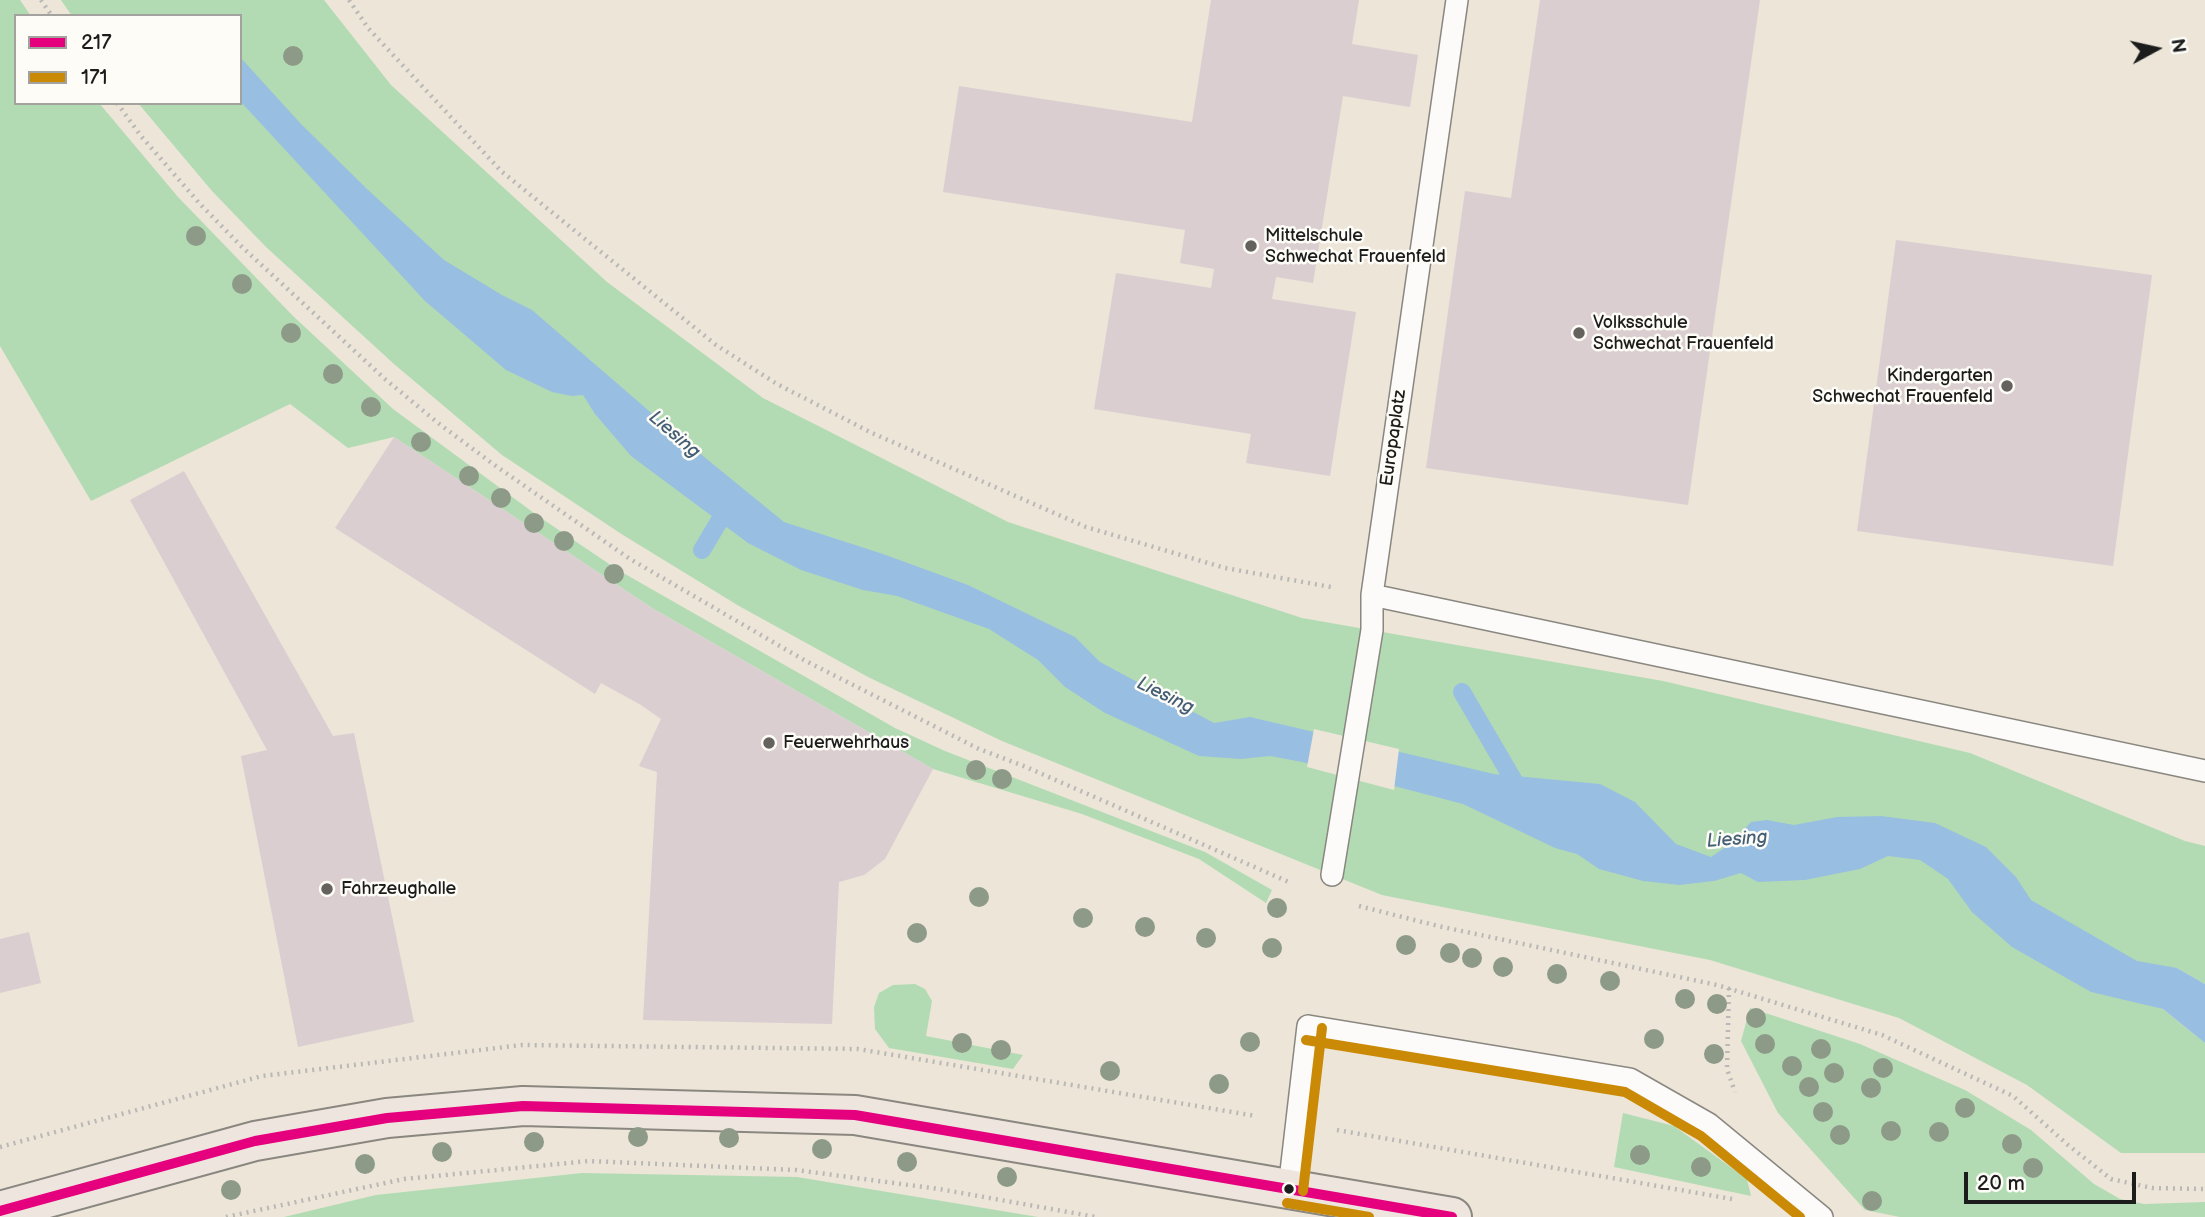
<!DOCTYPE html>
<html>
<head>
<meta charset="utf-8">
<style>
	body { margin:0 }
	#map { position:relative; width:2205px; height:1217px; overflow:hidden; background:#ece5d8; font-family:"Balsamiq Sans",sans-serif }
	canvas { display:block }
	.legend { position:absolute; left:14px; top:14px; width:228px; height:91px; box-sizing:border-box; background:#fdfcf7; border:2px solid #a3a29f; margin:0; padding:9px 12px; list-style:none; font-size:21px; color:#1c1c1c }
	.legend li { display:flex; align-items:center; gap:14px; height:35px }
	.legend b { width:35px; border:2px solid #a3a29f }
	.north { position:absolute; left:2121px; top:14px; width:70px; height:70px; -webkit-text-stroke:5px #fdfcf7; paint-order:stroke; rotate:82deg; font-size:19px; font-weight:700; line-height:28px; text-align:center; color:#1c1c1c }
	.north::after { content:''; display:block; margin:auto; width:24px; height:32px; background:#1c1c1c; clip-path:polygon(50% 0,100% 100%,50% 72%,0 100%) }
	.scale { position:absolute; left:1964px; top:1172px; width:172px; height:32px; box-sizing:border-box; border:4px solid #1c1c1c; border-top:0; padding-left:9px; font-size:21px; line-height:24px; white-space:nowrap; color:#1c1c1c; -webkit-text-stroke:5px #fdfcf7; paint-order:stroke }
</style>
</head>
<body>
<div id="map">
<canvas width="2205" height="1217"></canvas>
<ul class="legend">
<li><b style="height:9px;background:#e5007d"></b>217</li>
<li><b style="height:9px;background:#cb8a06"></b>171</li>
</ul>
<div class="north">N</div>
<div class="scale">20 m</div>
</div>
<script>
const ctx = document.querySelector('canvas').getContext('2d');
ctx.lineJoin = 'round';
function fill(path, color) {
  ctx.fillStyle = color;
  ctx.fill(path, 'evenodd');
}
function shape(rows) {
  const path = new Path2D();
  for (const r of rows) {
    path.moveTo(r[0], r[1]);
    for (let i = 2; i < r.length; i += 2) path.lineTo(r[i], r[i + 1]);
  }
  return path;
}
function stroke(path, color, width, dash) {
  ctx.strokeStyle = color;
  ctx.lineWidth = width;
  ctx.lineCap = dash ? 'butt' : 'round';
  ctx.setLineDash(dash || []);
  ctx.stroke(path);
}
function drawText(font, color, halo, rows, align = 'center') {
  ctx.font = font + ' "Balsamiq Sans",sans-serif';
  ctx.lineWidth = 5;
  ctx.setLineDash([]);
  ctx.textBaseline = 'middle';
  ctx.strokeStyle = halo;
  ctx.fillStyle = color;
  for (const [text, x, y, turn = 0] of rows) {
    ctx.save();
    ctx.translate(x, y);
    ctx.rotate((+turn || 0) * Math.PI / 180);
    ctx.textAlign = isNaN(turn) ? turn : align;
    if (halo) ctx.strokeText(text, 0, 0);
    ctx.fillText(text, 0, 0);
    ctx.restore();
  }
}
const green = shape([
	[0,0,20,0,31,16,16,16,16,103,99,103,178,197,293,316,393,409,538,516,618,570,895,728,945,751,1205,852,1272,890,1266,903,1199,859,1082,814,933,769,652,608,394,437,348,448,290,404,91,501,0,346],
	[61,0,324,0,391,85,607,282,763,398,1008,522,1302,618,1663,681,1970,753,2185,841,2205,846,2205,984,2177,968,2153,1006,2163,1009,2205,1043,2205,1153,2121,1153,2027,1085,1899,1018,1710,960,1382,895,1002,741,868,677,739,606,623,535,502,455,394,364,266,247,212,191,138,103,240,103,240,16,72,16],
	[915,984,925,989,932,1001,926,1036,1023,1055,1013,1069,889,1048,875,1029,874,1007,879,993,893,985],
	[1750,1008,1860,1044,1965,1090,2031,1130,2094,1184,2120,1199,2144,1204,2205,1202,2205,1217,1900,1217,1865,1210,1778,1113,1741,1041],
	[1623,1113,1674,1126,1747,1179,1751,1196,1614,1167],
	[582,1173,797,1177,1038,1217,284,1217,376,1195]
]);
const water = shape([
	[240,57,301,124,366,188,444,260,502,295,532,310,670,429,784,522,883,554,968,585,1075,637,1100,662,1214,723,1250,717,1494,774,1600,784,1635,802,1676,844,1711,857,1733,842,1751,822,1767,820,1794,825,1837,817,1881,816,1935,823,1986,847,2016,877,2031,900,2137,961,2177,968,2205,984,2205,1043,2163,1009,2091,992,2012,947,1972,912,1948,879,1920,860,1888,856,1860,869,1805,880,1758,882,1741,873,1714,881,1679,885,1643,881,1599,869,1577,854,1555,848,1463,804,1302,762,1270,756,1241,759,1199,756,1105,713,1065,687,1038,660,989,629,897,596,863,590,801,570,748,543,631,456,595,414,583,395,572,396,552,392,506,370,425,301,240,101]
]);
const pier = shape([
	[1314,729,1399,749,1394,790,1307,767]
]);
const stream = shape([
	[702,550,727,508],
	[1462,692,1521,793]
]);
const building = shape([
	[1211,0,1359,0,1352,44,1418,55,1410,107,1343,96,1313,283,1276,277,1272,299,1356,312,1330,476,1246,463,1251,434,1094,409,1116,273,1211,288,1214,269,1180,263,1185,230,943,192,959,86,1192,122],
	[1540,0,1760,0,1688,505,1426,468,1465,191,1511,198],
	[1896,240,2152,275,2113,566,1857,531],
	[394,437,652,608,933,769,885,859,864,875,839,882,832,1024,643,1020,657,772,639,766,661,719,641,705,601,683,595,694,335,528],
	[184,471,333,736,354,733,414,1022,298,1047,241,756,267,750,130,500],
	[29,932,41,983,0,993,0,939]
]);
const path = shape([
	[41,0,52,16],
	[349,0,368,28,501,171,716,345,777,384,872,433,1086,527,1225,568,1331,587],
	[117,103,141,136,200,204,241,246,385,379,438,423,493,464,630,559,804,660,979,749,1026,767,1291,883],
	[1359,906,1438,926,1717,985,1882,1035,2013,1096,2068,1145,2111,1179,2152,1188,2205,1189],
	[1729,988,1727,1069,1735,1092],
	[1337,1130,1732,1199],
	[0,1147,262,1076,522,1045,858,1049,1256,1116],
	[226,1217,404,1179,589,1161,796,1170,939,1189,1096,1217]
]);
const lane = shape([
	[1372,595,2205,771],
	[1332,875,1372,630,1372,595,1457,0],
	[1289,1189,1308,1026,1630,1079,1709,1124,1822,1217]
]);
const primary = shape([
	[0,1211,255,1141,387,1118,523,1106,855,1115,1452,1217]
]);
const bus1 = shape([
	[0,1211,255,1141,387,1118,523,1106,855,1115,1452,1217]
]);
const bus2 = shape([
	[1306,1040,1625,1092,1701,1136,1800,1217],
	[1303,1191,1322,1028],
	[1287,1203,1369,1217]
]);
const trees = [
	[293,56],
	[196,236],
	[242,284],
	[291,333],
	[333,374],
	[371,407],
	[421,442],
	[469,476],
	[501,498],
	[534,523],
	[564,541],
	[614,574],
	[976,770],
	[1002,779],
	[979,897],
	[1277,908],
	[1083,918],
	[1145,927],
	[917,933],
	[1206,938],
	[1406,945],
	[1272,948],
	[1450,953],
	[1472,958],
	[1503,967],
	[1557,974],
	[1610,981],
	[1685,999],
	[1717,1004],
	[1756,1018],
	[1654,1039],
	[1250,1042],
	[962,1043],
	[1765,1044],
	[1821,1049],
	[1001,1050],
	[1714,1054],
	[1792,1066],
	[1883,1068],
	[1110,1071],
	[1834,1073],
	[1219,1084],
	[1809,1087],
	[1871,1088],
	[1965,1108],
	[1823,1112],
	[1891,1131],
	[1939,1132],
	[1840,1135],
	[638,1137],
	[729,1138],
	[534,1142],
	[2012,1144],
	[822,1149],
	[442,1152],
	[1640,1155],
	[907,1162],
	[365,1164],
	[1701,1167],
	[2033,1168],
	[1007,1177],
	[231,1190],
	[1872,1201]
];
const markers = [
	[1251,246,7,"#65625e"],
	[1579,333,7,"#65625e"],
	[2007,386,7,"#65625e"],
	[769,743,7,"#65625e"],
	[327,889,7,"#65625e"],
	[1289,1189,6,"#1c1c1c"]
];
const poiNames = [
	["Mittelschule",1265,236],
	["Schwechat Frauenfeld",1265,257],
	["Volksschule",1593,323],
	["Schwechat Frauenfeld",1593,344],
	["Kindergarten",1993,376,"right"],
	["Schwechat Frauenfeld",1993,397,"right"],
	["Feuerwehrhaus",783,743],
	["Fahrzeughalle",341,889]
];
const streetNames = [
	["Europaplatz",1394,438,-82]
];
const waterNames = [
	["Liesing",674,435,41],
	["Liesing",1165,696,26],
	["Liesing",1737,840,-4]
];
fill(green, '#b2dbb3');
fill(water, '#98bfe1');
fill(pier, '#ece5d8');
stroke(stream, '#98bfe1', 18);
fill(building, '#daced1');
stroke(lane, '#8a8781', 24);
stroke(primary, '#8a8781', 42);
stroke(path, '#b9b8b6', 4.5, [2, 5]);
stroke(lane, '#fcfbf9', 21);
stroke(primary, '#eee6de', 38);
stroke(bus1, '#e5007d', 10);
stroke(bus2, '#cb8a06', 10);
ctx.fillStyle = '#8d9a88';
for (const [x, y] of trees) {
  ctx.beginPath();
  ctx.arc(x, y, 10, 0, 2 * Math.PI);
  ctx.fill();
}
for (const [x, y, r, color] of markers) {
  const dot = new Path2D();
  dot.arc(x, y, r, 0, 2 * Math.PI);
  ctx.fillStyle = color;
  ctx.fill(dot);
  stroke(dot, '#fdfcf7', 2.5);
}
drawText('18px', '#1c1c1c', '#fdfcf7', poiNames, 'left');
drawText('18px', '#1c1c1c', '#fdfcf7', streetNames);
drawText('italic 19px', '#445e76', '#fdfcf7', waterNames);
</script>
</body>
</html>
